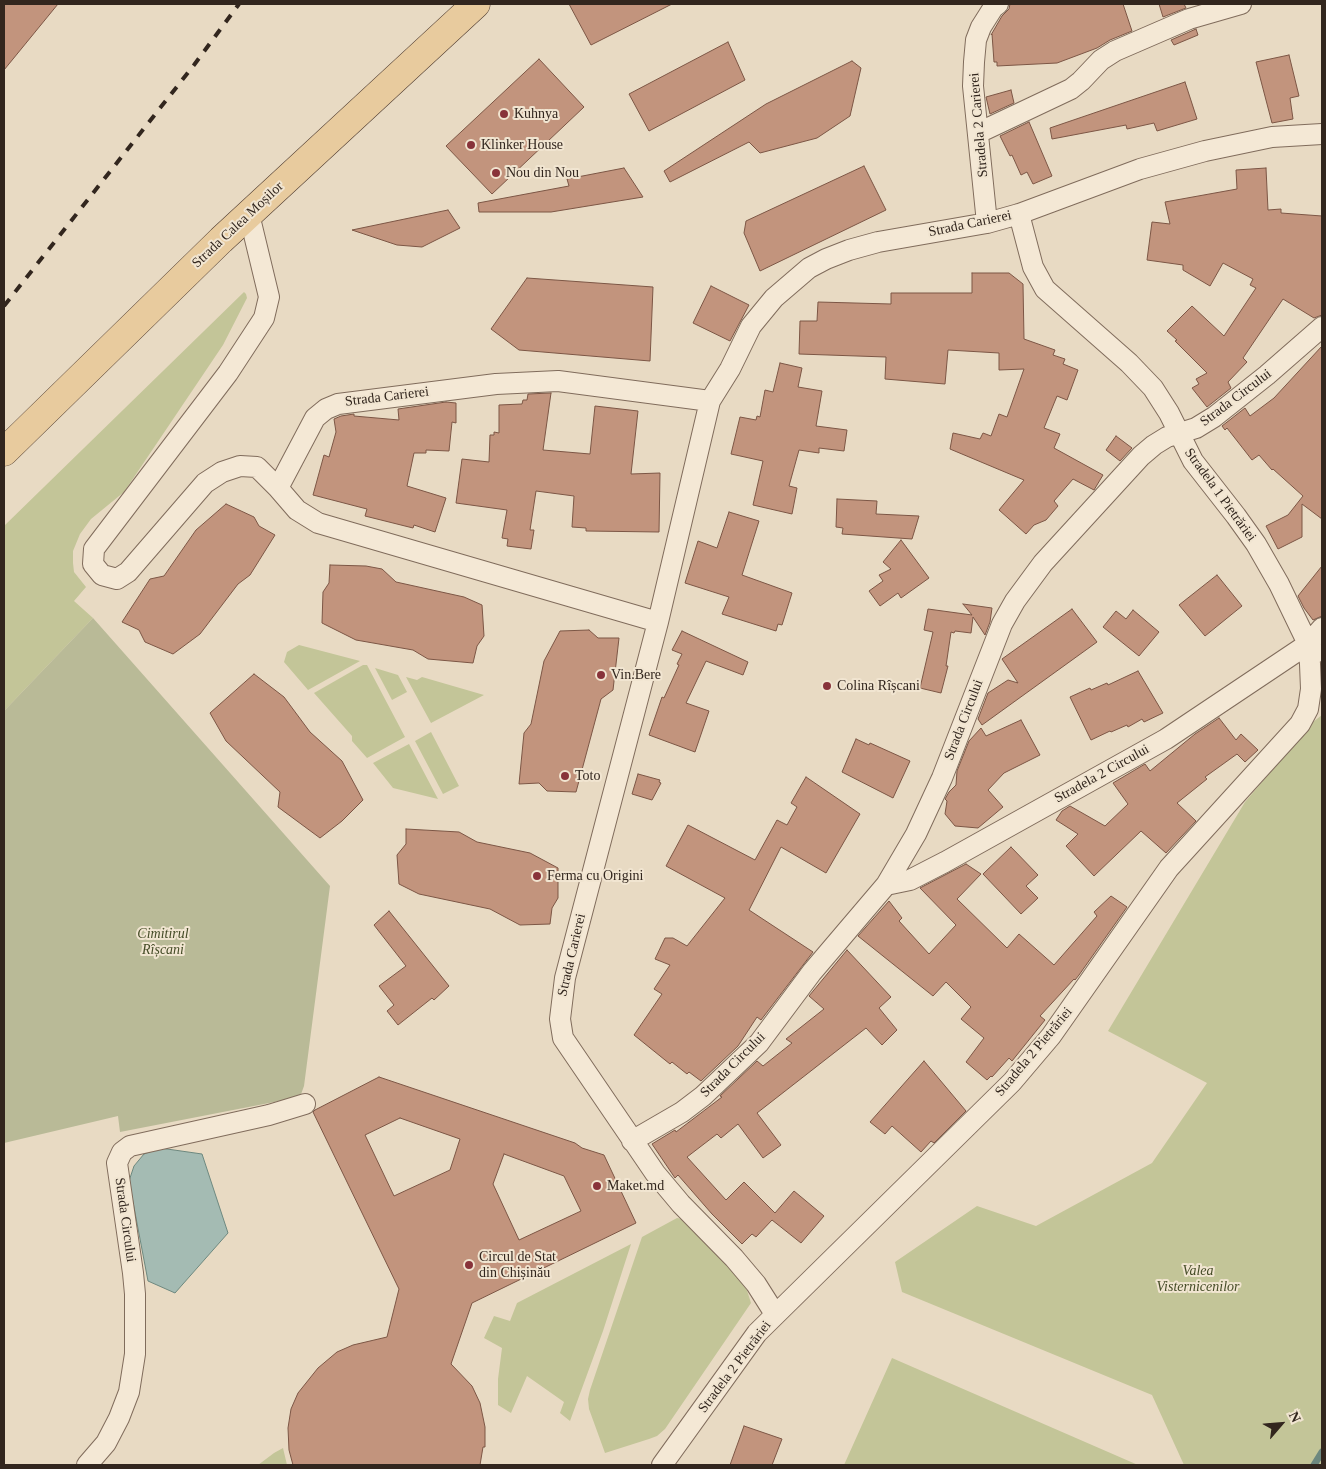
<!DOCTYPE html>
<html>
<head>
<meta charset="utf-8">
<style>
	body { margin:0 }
	#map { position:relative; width:1326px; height:1469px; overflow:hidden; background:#e8dac3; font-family:Georgia,serif }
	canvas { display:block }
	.frame { position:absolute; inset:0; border:5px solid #32261e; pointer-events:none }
	.north { position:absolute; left:1256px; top:1399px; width:50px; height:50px; -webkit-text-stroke:4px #f1e5d1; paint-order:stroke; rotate:63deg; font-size:14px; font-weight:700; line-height:20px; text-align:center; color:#32261e }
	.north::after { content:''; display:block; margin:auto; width:18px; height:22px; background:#32261e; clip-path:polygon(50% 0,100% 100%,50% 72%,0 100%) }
</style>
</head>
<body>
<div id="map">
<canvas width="1326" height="1469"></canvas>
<div class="frame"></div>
<div class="north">N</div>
</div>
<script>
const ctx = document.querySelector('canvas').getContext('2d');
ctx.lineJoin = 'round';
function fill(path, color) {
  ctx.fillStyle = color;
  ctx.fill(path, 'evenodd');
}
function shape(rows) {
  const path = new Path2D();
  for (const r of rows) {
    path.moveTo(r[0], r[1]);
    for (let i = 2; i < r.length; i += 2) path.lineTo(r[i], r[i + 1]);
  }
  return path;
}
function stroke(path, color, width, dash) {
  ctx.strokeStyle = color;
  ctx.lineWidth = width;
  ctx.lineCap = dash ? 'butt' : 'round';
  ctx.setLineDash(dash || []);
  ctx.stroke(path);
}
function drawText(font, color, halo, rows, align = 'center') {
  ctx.font = font + ' Georgia,serif';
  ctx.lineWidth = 4;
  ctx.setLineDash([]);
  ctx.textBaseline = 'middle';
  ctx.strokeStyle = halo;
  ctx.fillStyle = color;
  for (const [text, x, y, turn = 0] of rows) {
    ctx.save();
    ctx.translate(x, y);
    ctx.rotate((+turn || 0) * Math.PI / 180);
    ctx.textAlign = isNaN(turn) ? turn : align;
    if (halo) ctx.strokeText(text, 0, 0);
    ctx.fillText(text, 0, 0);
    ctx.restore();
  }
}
const green = shape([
	[244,292,246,294,247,298,223,345,124,492,91,519,80,534,73,551,73,563,74,572,86,587,74,601,93,618,4,711,4,526],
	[299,645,360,661,308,690,284,662,287,652],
	[363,665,367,665,405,737,367,758,352,741,352,736,314,693],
	[375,668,398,675,407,692,392,700],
	[406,677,417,680,422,677,484,695,431,723],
	[1322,715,1322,1465,1184,1465,1152,1395,902,1292,895,1262,977,1206,1036,1226,1152,1163,1207,1083,1108,1031,1245,802,1313,722],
	[431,732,459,786,443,794,415,741],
	[409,744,438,799,393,788,373,763],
	[677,1218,683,1219,745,1284,751,1303,665,1429,657,1436,649,1439,605,1453,589,1409,588,1399,590,1390,642,1237],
	[631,1244,603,1331,570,1421,560,1413,564,1402,527,1376,511,1413,498,1405,498,1379,502,1348,484,1338,494,1316,510,1321,517,1303],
	[892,1358,1138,1465,844,1465],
	[283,1448,287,1465,258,1465,274,1453]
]);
const cemetery = shape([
	[93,618,330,886,304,1086,300,1097,120,1132,118,1116,4,1143,4,711]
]);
const water = shape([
	[160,1148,202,1154,228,1233,175,1293,148,1281,129,1181,134,1166,144,1154,160,1148]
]);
const stream = shape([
	[1314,1465,1322,1452]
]);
const building = shape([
	[4,4,58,4,4,70,4,4],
	[569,4,672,4,591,45,569,4],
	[1010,4,1123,4,1132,31,1110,40,1097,48,1057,63,997,66,997,62,994,62,992,34,991,35,1002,16,1009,9,1010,4],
	[1159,4,1184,4,1186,8,1163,17,1159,4],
	[1196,29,1198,35,1174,45,1171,40,1196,29],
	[728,42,745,80,649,131,629,94,728,42],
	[1289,55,1299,96,1290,98,1293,119,1272,123,1256,62,1289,55],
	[539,59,584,107,492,194,446,146,539,59],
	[852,61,861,68,850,116,817,138,760,153,749,142,670,182,664,171,766,104,852,61],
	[1185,82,1197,119,1157,131,1154,123,1127,129,1126,125,1052,139,1050,128,1185,82],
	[1011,90,1014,103,990,114,986,97,1011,90],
	[1029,122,1052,176,1033,184,1027,172,1021,175,1012,155,1010,156,1000,136,1029,122],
	[864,166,886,210,760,271,744,233,746,221,864,166],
	[624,168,643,197,551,212,479,212,478,203,569,186,567,179,624,168],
	[1266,168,1268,210,1281,209,1281,213,1322,216,1322,315,1314,318,1283,299,1243,358,1247,362,1228,382,1231,388,1207,407,1192,388,1199,384,1196,379,1207,373,1175,341,1177,340,1167,331,1192,306,1224,336,1256,288,1250,285,1253,279,1223,263,1210,286,1183,270,1183,265,1147,260,1152,222,1170,224,1165,202,1237,189,1236,170,1266,168],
	[448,210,460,228,422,247,397,245,352,230,448,210],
	[972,273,1009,273,1023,284,1024,339,1055,350,1053,355,1065,359,1063,364,1078,370,1067,400,1057,396,1044,428,1060,434,1054,448,1103,475,1094,490,1073,479,1054,501,1058,506,1046,520,1034,525,1026,534,999,510,1024,480,950,449,953,433,980,439,983,433,991,436,999,414,1007,417,1024,369,999,370,999,353,948,350,945,384,885,379,886,357,799,354,800,321,817,321,818,302,891,304,891,293,972,293,972,273],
	[527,278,653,287,650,361,519,350,491,329,527,278],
	[711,286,749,305,730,341,693,323,711,286],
	[1322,346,1322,519,1302,504,1302,537,1278,549,1266,526,1288,515,1303,496,1273,469,1272,470,1259,455,1252,460,1227,428,1225,430,1222,426,1245,408,1250,416,1274,398,1322,346],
	[780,363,802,368,798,387,822,391,816,426,847,430,844,451,819,448,819,453,799,450,789,486,797,488,792,514,753,505,763,461,731,454,740,417,756,420,757,416,760,417,765,390,773,392,780,363],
	[551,393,543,450,590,454,595,406,638,411,631,474,660,473,659,532,586,531,586,528,572,527,574,496,536,491,530,530,534,530,531,549,507,546,508,539,502,538,507,510,456,503,462,459,489,462,490,435,494,435,494,432,499,433,499,405,522,404,523,400,527,400,528,394,551,393],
	[446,402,456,403,456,423,452,422,449,451,426,450,426,453,414,453,407,486,446,498,435,532,414,525,413,528,365,516,367,509,313,495,324,455,329,457,336,432,334,419,341,416,354,414,354,416,399,420,398,409,446,402],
	[1116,436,1132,448,1120,461,1106,450,1116,436],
	[837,499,877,501,876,514,919,516,912,539,842,534,843,528,836,527,837,499],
	[226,504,254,517,259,526,275,535,250,575,238,584,200,634,173,654,145,642,139,630,122,622,150,579,164,576,196,530,226,504],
	[729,512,759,521,742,575,792,593,782,625,778,624,776,631,722,614,729,597,685,583,698,541,717,548,729,512],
	[901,540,929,578,901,598,898,593,880,606,869,591,883,581,879,575,891,569,883,562,901,540],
	[330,565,366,566,382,569,396,582,464,597,482,605,484,636,477,646,473,663,428,659,413,650,356,640,322,623,323,592,329,583,330,565],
	[1322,566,1322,616,1313,620,1304,608,1298,596,1322,566],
	[1217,575,1242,606,1205,636,1179,605,1217,575],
	[963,604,992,608,990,622,985,635,973,617,971,633,955,631,954,633,951,632,946,666,948,666,941,693,920,688,933,632,924,630,928,609,972,615,963,604],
	[1072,609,1097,642,982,725,978,719,988,693,1008,680,1018,683,1002,659,1072,609],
	[1133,610,1159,632,1139,656,1103,627,1116,611,1126,619,1133,610],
	[589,630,598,638,619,638,613,690,601,699,576,792,547,791,539,783,519,784,524,733,531,724,544,661,560,631,589,630],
	[682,631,748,662,743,675,706,661,686,703,709,711,695,752,649,735,662,697,664,698,679,665,677,664,682,654,672,650,682,631],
	[1138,671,1163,713,1144,722,1142,719,1128,727,1127,725,1111,732,1110,731,1091,740,1070,697,1090,688,1091,690,1107,683,1108,685,1138,671],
	[254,674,284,697,310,732,342,761,363,800,342,821,320,838,278,807,280,792,226,741,210,713,254,674],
	[1219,718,1236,740,1241,734,1258,750,1245,762,1237,754,1205,777,1207,779,1177,803,1196,821,1166,853,1141,831,1094,876,1066,846,1078,834,1056,820,1062,811,1070,806,1105,826,1128,804,1113,783,1145,764,1150,771,1195,734,1219,718],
	[1021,720,1040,755,1004,773,988,790,1003,807,978,828,955,826,945,814,947,801,945,799,949,792,956,785,957,771,969,741,981,728,986,736,1021,720],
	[856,739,869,745,870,743,910,761,893,798,842,772,856,739],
	[638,774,660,780,659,782,661,783,652,800,632,794,638,774],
	[806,777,860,814,826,873,781,847,749,910,813,952,761,1020,757,1017,738,1046,701,1081,689,1072,687,1074,672,1062,670,1064,634,1035,662,994,654,989,670,965,655,959,665,938,673,938,687,946,725,898,666,866,688,825,755,860,777,820,787,825,797,807,791,803,806,777],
	[406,829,459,832,477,842,530,853,558,868,558,898,552,908,550,924,520,925,490,909,419,894,399,884,397,855,406,844,406,829],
	[1011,847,1038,875,1026,886,1038,898,1021,914,983,874,1011,847],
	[966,864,981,874,957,899,1007,948,1019,934,1054,965,1097,916,1094,912,1111,896,1127,907,1079,975,1075,980,1074,979,1040,1016,1045,1020,1012,1061,1009,1058,992,1077,991,1076,987,1080,966,1062,984,1038,961,1019,971,1007,946,982,933,996,858,936,889,901,902,918,899,921,929,954,956,925,920,888,966,864],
	[389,911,449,986,434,1000,432,998,398,1025,387,1011,394,1005,379,986,406,966,374,925,389,911],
	[847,950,891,997,879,1008,897,1030,882,1045,866,1028,757,1113,781,1145,763,1158,738,1124,721,1138,717,1134,687,1157,726,1200,744,1182,775,1213,794,1191,824,1216,801,1243,772,1220,756,1237,752,1234,742,1244,712,1214,678,1175,675,1178,652,1144,675,1130,676,1132,722,1097,720,1096,757,1061,763,1066,792,1043,786,1039,824,1009,809,996,847,950],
	[924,1061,966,1111,934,1143,931,1141,921,1152,892,1126,885,1134,870,1122,924,1061],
	[379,1077,575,1143,582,1148,604,1155,636,1223,472,1303,451,1364,472,1386,480,1403,485,1427,485,1447,483,1447,480,1465,293,1465,289,1450,288,1428,291,1409,298,1393,318,1368,337,1352,353,1345,387,1337,399,1289,313,1112,315,1110,379,1077],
	[400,1118,460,1139,450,1170,394,1196,365,1135,400,1118],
	[504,1154,564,1176,581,1211,519,1240,493,1184,504,1154],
	[744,1426,782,1439,772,1465,730,1465,744,1426]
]);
const street = shape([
	[978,133,1071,89,1081,81,1101,60,1115,51,1189,19,1241,4],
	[249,214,269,297,264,318,228,373,94,549,93,564,102,575,117,579,128,572,205,483,222,472,240,466,257,467,278,488],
	[1019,214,1033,267,1045,289,1129,363,1153,388,1169,413,1193,461,1236,516,1256,544,1279,584,1308,644,1315,653],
	[987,223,973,86,974,62,976,40,981,27,993,8,998,4],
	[658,622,318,523,297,510,278,488,315,418,326,409,338,404,496,384,558,381,710,401],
	[886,885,910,880,945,862,1166,739,1308,644,1322,628],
	[632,1141,682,1112,703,1096,759,1043,812,972,886,885,916,834,942,778,1002,624,1015,601,1043,563,1141,456,1154,445,1167,437,1196,428,1214,417,1267,375,1322,327],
	[775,1314,756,1284,734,1258,681,1204,655,1173,563,1038,560,1019,565,978,658,622,710,401,730,369,751,326,774,298,809,268,826,259,849,250,878,242,987,223,1019,214,1140,169,1205,151,1272,137,1322,134],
	[87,1465,106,1443,119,1418,129,1392,135,1354,135,1294,133,1273,117,1163,122,1152,130,1146,269,1115,305,1104],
	[662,1465,757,1333,1012,1082,1051,1036,1169,868,1300,724,1308,709,1311,689,1310,664,1308,644]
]);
const primary = shape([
	[4,452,221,240,476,4]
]);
const rail = shape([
	[4,306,194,65,239,4]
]);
const markers = [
	[504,114,5,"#88333a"],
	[471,145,5,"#88333a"],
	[496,173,5,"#88333a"],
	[601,675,5,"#88333a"],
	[827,686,5,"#88333a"],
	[565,776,5,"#88333a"],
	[537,876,5,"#88333a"],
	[597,1186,5,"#88333a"],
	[469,1265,5,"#88333a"]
];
const poiNames = [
	["Kuhnya",514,114],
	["Klinker House",481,145],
	["Nou din Nou",506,173],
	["Vin.Bere",611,675],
	["Colina Rîșcani",837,686],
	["Toto",575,776],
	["Ferma cu Origini",547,876],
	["Maket.md",607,1186],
	["Circul de Stat",479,1257],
	["din Chișinău",479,1273]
];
const streetNames = [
	["Stradela 2 Carierei",979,125,-95],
	["Strada Carierei",970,224,-12],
	["Strada Calea Moșilor",238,225,-43],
	["Strada Carierei",387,397,-7],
	["Strada Circului",1236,398,-37],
	["Stradela 1 Pietrăriei",1220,495,54],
	["Strada Circului",964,720,-69],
	["Stradela 2 Circului",1102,774,-29],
	["Strada Carierei",572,955,-77],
	["Stradela 2 Pietrăriei",1034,1052,-50],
	["Strada Circului",733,1065,-45],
	["Strada Circului",125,1220,82],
	["Stradela 2 Pietrăriei",735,1367,-53]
];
const parkNames = [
	["Cimitirul",163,934],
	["Rîșcani",163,950],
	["Valea",1198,1271],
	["Visternicenilor",1198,1287]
];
fill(green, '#c3c598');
fill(cemetery, '#b9ba97');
fill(water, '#a4bbb3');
stroke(water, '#6d887f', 1);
stroke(stream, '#6d887f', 7);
fill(building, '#c2947d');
stroke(building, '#7c5645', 1);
stroke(street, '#806c5c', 22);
stroke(primary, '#4e3b30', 29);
stroke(street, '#f4e8d5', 20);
stroke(primary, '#e8cb9e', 28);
stroke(rail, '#32261e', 4, [9, 9]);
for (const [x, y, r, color] of markers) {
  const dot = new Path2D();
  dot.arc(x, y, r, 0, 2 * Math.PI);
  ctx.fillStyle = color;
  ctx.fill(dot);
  stroke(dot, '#f1e5d1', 2);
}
drawText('14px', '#32261e', '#f1e5d1', poiNames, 'left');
drawText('14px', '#32261e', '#f1e5d1', streetNames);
drawText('italic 14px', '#454c27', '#f1e5d1', parkNames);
</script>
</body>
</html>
